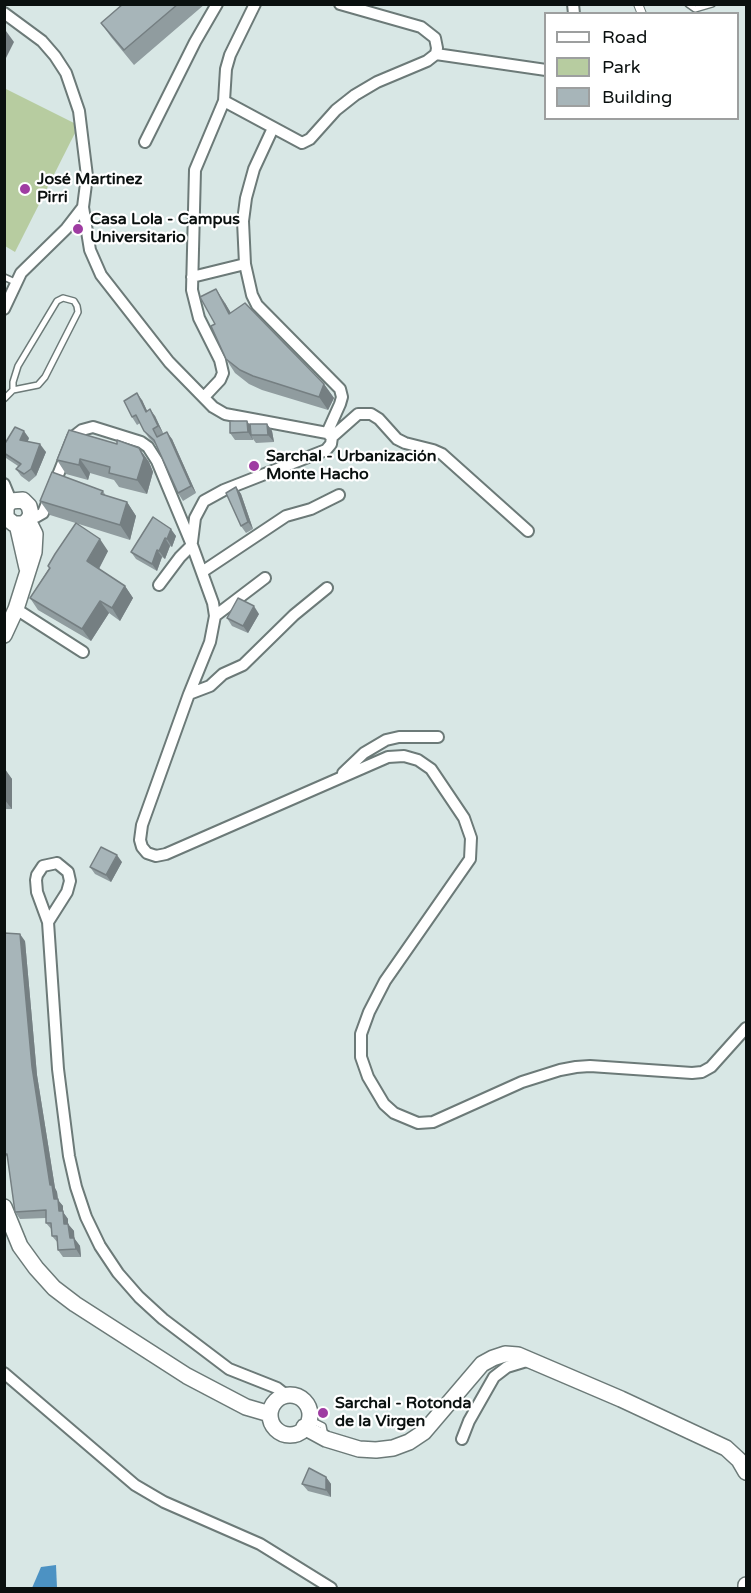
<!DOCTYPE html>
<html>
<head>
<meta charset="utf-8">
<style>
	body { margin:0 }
	#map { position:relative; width:751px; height:1593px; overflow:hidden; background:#d8e7e5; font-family:"Varela Round",sans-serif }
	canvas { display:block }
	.frame { position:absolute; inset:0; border:6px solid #0a100f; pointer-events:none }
	.legend { position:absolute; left:544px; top:12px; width:195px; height:108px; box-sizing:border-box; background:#fff; border:2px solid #9d9f9f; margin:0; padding:8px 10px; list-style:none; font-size:18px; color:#0a100f }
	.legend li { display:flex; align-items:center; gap:12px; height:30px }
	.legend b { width:30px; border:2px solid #9d9f9f }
</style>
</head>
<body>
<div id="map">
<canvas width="751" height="1593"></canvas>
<div class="frame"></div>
<ul class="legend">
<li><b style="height:8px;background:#fff"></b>Road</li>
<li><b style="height:16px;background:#b7cca0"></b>Park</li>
<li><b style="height:16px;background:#a7b5b9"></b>Building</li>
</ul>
</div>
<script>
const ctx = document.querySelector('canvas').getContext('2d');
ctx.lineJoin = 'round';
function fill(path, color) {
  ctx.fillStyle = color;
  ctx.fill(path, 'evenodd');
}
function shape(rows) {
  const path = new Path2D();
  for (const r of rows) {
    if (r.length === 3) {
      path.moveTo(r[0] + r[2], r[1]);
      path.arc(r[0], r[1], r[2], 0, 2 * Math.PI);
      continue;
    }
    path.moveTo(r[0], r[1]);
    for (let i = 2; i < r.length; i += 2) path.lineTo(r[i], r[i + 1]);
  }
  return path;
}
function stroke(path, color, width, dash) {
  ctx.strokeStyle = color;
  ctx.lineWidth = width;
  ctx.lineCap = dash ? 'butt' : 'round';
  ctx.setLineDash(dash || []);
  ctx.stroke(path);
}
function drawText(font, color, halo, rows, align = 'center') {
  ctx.font = font + ' "Varela Round",sans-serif';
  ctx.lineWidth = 4.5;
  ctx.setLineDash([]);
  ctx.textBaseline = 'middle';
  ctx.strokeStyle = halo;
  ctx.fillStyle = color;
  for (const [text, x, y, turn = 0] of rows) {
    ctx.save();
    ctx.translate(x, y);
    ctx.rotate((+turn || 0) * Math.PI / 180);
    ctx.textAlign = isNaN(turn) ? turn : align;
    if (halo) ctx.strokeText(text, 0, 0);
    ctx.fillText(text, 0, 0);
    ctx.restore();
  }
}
const green = shape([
	[4,88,74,123,75,133,15,252,5,246]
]);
const water = shape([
	[56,1565,57,1588,32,1588,41,1567]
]);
const service = shape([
	[688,4,695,9,712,4],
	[4,277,15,282],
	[4,399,13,390,38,385,45,377,78,312,77,306,74,301,63,298,57,301,18,366,13,382,13,390],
	[309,1419,323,1426,325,1436]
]);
const pedestrian = shape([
	[638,4,642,14]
]);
const minor = shape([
	[340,4,421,27,435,38,437,48,436,54],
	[573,4,574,14],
	[4,13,42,41,55,56,66,73,79,111,87,176,83,207,66,229,21,273,4,309],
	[436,54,546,70],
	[224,101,302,143,310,139,336,110,355,95,377,82,427,61,436,54],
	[273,128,254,169,246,198,243,221,245,264,252,295,257,305,340,389,342,397,340,404,327,433],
	[145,142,195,42,217,4],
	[83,207,90,250,101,275,169,362,213,407,225,414,327,433,332,437],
	[192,277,245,264],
	[204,397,220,380,223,373,220,360,199,318,192,290,195,170,224,101,226,69,230,55,255,4],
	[332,437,358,414,371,414,379,419,397,439,405,443,433,450,442,454,528,531],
	[4,484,11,501],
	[31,514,36,517,43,513,73,437,82,430,93,427,141,442,148,447,157,461,192,545,213,603,215,616,210,642,189,694,142,825,140,840,142,847,147,853,156,856,166,854,388,757,404,756,418,760,431,769,464,818,471,838,470,859,385,981,369,1012,361,1034,361,1057,368,1077,384,1104,394,1113,418,1123,433,1122,522,1082,560,1070,576,1067,590,1066,692,1073,702,1072,711,1067,746,1028],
	[192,542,195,518,204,501,224,490,326,450,331,444,332,437],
	[202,572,286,516,311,509,339,495],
	[159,585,180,557,192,545],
	[16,609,83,652],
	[215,616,265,578],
	[189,694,210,686,223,674,243,665,294,615,327,588],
	[343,773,364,753,386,740,399,737,438,737],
	[57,863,68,872,70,881,67,892,48,922,37,892,36,880,37,875,43,866,57,863],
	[48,922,58,1069,69,1156,76,1187,86,1217,100,1246,118,1273,139,1297,163,1319,229,1369,277,1388,286,1395],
	[4,1373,135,1485,164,1502,260,1544,331,1588],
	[462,1439,469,1421,494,1377,507,1367,530,1360]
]);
const secondary = shape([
	[4,516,14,524,23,524,28,520,31,514,29,506,23,500,11,501,6,507,6,517],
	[17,524,27,568],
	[4,635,16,609,34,552,35,534,28,520],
	[4,1207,20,1246,36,1268,54,1288,75,1304,187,1376,246,1407,270,1414],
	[290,1415,20],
	[304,1427,326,1439,359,1449,376,1450,393,1448,409,1442,424,1432,482,1364,493,1358,505,1354,518,1355,621,1399,726,1448,739,1460,746,1472],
	[746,1588,746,1585]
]);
const wall = shape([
	[123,4,205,4,134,65,111,37,101,23],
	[225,303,231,313,324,384,334,398,328,410,262,390,249,384,235,373,226,359,215,324],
	[142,400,147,411,155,416,163,433,172,439,196,493,183,501,178,493,156,445,149,438,144,431,140,423,137,425,132,417],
	[247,421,250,426,267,424,272,431,274,442,256,443,253,439,253,440,235,440,230,433],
	[29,438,28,441,46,452,36,476,29,482,21,476,16,469,18,466,6,458,4,456,4,445],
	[117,444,139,448,149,462,153,472,147,494,119,487,114,480,90,473,88,480,66,474,57,460],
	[236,487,241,494,253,529,246,533,241,526],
	[103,491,106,496,127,502,136,516,130,540,50,515,40,501],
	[153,517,176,536,172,547,170,546,165,559,162,557,157,571,136,559,131,552],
	[108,551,99,569,125,586,133,598,120,621,109,613,91,641,38,610,30,598,49,568,48,566],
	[259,614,248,633,232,626,227,618],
	[4,769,12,779,12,809,4,809],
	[122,862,111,882,95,874,90,867],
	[25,941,37,1075,55,1188,57,1192,58,1200,63,1206,63,1212,68,1219,68,1224,74,1231,74,1238,80,1246,81,1257,63,1257,58,1250,58,1243,52,1236,52,1230,46,1223,46,1218,20,1219,15,1212,8,1158,5,1154],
	[326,1477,331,1484,331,1497,308,1491,302,1484]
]);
const shadedWall = shape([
	[6,31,14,42,4,62,4,35],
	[216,289,225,303,239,327,229,314],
	[324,384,334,398,328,410,319,397],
	[137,393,142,400,151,419,146,412],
	[150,409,155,416,163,433,158,426],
	[247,421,252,429,251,435,253,440,248,432],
	[267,424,272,431,274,442,268,435],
	[24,431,29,438,25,447,20,440],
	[167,432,172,439,196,493,191,486],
	[40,444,46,452,36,476,31,469],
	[139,448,149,462,153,472,147,494,137,480],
	[80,459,90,473,88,480,79,465],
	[236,487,241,494,253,529,248,522],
	[127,502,136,516,130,540,120,525],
	[171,529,176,536,172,547,167,539],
	[165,538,170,546,165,559,159,551],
	[100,539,108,551,96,574,87,561],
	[157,550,162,557,157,571,152,564],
	[125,586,133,598,120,621,112,608],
	[100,601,109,613,91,641,82,629],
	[254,606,259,614,248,633,243,626],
	[5,769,12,779,12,809,4,799],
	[117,855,122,862,111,882,106,875],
	[20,934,25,941,37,1075,55,1188,57,1192,58,1200,63,1206,63,1212,68,1219,68,1224,74,1231,75,1246,70,1238,64,1224,54,1199,50,1185,32,1067],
	[74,1238,80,1246,81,1257,76,1249],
	[326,1477,331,1484,331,1497,326,1490]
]);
const building = shape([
	[123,4,178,4,124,50,101,23,123,4],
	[216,289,229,314,245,303,324,384,319,397,253,376,240,370,226,359,211,326,215,324,200,297,216,289],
	[137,393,146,412,150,409,158,426,153,429,157,437,167,432,191,486,178,493,154,440,144,431,136,415,132,417,124,401,137,393],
	[230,421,247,421,248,432,230,433,230,421],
	[250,424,267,424,268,435,251,435,250,424],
	[15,427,24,431,20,440,40,444,31,469,24,474,16,469,21,464,4,453,4,445,15,427],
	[69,430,117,444,117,440,139,448,144,458,137,480,109,473,110,467,80,459,79,465,57,460,69,430],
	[52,472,103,491,101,494,127,502,120,525,40,501,52,472],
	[236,487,248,522,241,526,226,493,236,487],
	[153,517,171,529,167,539,165,538,159,551,157,550,152,564,131,552,153,517],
	[76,523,100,539,87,561,125,586,112,608,100,601,82,629,30,598,50,568,48,566,55,554,76,523],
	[238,598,254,606,243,626,227,618,238,598],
	[101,847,117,855,106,875,90,867,101,847],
	[4,933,20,934,32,1067,50,1185,52,1185,54,1199,58,1199,59,1211,63,1211,64,1224,68,1224,70,1238,74,1238,76,1249,58,1250,57,1236,52,1236,51,1223,46,1223,46,1210,15,1212,7,1154,5,1154,4,1144,4,933],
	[309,1468,326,1477,326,1490,302,1484,309,1468]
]);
const markers = [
	[25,189,6,"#9f3ca2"],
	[78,229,6,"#9f3ca2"],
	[254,466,6,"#9f3ca2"],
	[323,1413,6,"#9f3ca2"]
];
const poiNames = [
	["José Martinez",37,180],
	["Pirri",37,198],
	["Casa Lola - Campus",90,220],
	["Universitario",90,238],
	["Sarchal - Urbanización",266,457],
	["Monte Hacho",266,475],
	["Sarchal - Rotonda",335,1404],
	["de la Virgen",335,1422]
];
fill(green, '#b7cca0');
fill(water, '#4c92c3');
stroke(service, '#6c7a78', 8);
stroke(pedestrian, '#6c7a78', 10);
stroke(minor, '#6c7a78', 14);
stroke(secondary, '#6c7a78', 18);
stroke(service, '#fff', 5);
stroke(pedestrian, '#fff', 8);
stroke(minor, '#fff', 10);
stroke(secondary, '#fff', 15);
fill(wall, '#909c9f');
fill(shadedWall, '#757f82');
fill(building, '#a7b5b9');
stroke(building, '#757f82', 1.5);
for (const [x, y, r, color] of markers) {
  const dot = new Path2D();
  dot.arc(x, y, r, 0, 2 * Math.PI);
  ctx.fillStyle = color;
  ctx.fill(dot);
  stroke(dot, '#fff', 2);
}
drawText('bold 16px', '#0a100f', '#fff', poiNames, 'left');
</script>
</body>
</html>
